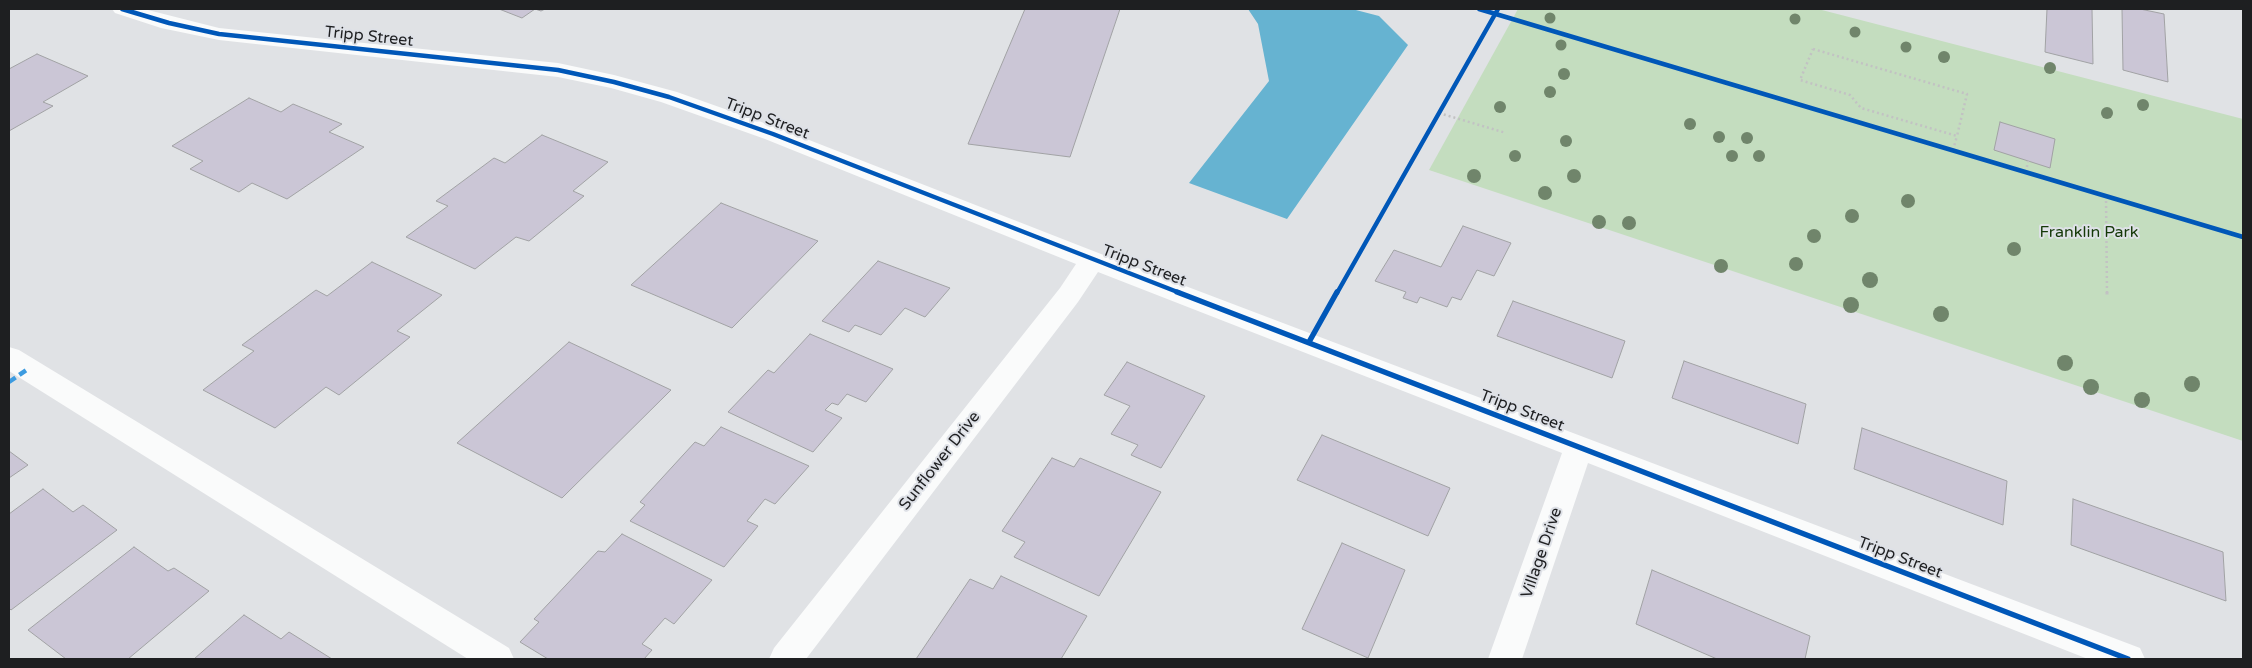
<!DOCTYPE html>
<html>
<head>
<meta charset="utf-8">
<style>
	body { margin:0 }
	#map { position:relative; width:2252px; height:668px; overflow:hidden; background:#e0e2e5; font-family:"Varela Round",sans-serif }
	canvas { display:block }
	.frame { position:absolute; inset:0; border:10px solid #1e1f21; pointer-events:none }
</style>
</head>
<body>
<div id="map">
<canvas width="2252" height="668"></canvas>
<div class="frame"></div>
</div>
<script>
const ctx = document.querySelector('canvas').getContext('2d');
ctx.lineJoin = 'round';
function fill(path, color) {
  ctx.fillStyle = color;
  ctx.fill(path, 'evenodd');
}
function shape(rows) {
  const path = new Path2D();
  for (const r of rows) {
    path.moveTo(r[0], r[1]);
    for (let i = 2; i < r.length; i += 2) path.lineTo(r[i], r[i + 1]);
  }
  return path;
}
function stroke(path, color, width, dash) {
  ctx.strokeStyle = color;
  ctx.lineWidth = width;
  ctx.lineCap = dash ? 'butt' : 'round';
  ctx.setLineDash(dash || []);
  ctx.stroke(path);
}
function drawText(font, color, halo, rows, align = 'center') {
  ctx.font = font + ' "Varela Round",sans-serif';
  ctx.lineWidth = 4;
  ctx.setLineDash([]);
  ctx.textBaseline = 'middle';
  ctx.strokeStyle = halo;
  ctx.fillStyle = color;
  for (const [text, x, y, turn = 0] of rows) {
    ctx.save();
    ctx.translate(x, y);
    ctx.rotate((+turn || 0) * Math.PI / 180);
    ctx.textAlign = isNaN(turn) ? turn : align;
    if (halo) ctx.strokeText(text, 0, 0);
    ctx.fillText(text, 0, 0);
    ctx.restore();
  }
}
const green = shape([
	[1518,9,1818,9,2243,119,2243,441,1429,170]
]);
const water = shape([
	[1248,9,1352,9,1379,16,1408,45,1287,219,1189,183,1269,81,1258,24]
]);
const building = shape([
	[499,9,545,9,541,11,535,9,522,18,499,9],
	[1025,9,1120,9,1070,157,968,144,1025,9],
	[2047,9,2092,9,2093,64,2045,52,2047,9],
	[2122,9,2140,9,2164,14,2168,82,2123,70,2122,9],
	[37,54,88,76,43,102,53,106,9,131,9,69,37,54],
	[249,98,281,112,293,104,342,124,329,132,364,147,287,199,252,183,239,192,190,169,203,161,172,146,249,98],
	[2000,122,2055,139,2050,168,1994,150,2000,122],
	[542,135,608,162,573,191,584,196,529,241,516,237,475,269,406,237,448,206,436,201,494,158,505,163,542,135],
	[721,203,818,241,732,328,631,285,721,203],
	[1463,226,1511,243,1494,276,1477,270,1461,300,1452,297,1447,307,1420,297,1417,303,1403,298,1406,292,1375,281,1394,250,1441,267,1463,226],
	[878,261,950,288,925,317,905,308,881,335,855,325,849,332,822,321,878,261],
	[372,262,442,295,397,331,410,337,339,395,326,387,275,428,203,390,254,351,242,345,316,290,327,296,372,262],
	[1513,301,1625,341,1612,378,1497,336,1513,301],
	[810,334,893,369,866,402,847,394,838,405,832,403,825,410,842,418,813,452,728,412,768,370,774,373,810,334],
	[569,342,671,390,562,498,457,443,569,342],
	[1684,361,1806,404,1798,444,1672,398,1684,361],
	[1127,362,1205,396,1161,468,1131,455,1138,445,1111,434,1130,406,1104,395,1127,362],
	[721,427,809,466,775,504,765,499,747,521,758,526,724,567,630,521,645,505,640,502,695,442,704,446,721,427],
	[1862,428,2007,481,2003,525,1854,469,1862,428],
	[1322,435,1450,488,1428,536,1297,480,1322,435],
	[9,451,28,465,9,478,9,451],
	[1052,458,1074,467,1080,458,1161,492,1099,596,1014,557,1025,542,1002,531,1052,458],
	[43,489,73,512,83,505,117,530,11,610,9,608,9,514,43,489],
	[2073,499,2223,552,2226,601,2071,545,2073,499],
	[622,534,712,580,674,624,665,618,642,644,652,650,644,659,548,659,520,642,539,622,534,619,598,551,605,552,622,534],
	[1342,543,1405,570,1368,658,1302,629,1342,543],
	[134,547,168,571,174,568,209,591,128,659,66,659,28,630,134,547],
	[1652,570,1810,636,1805,659,1717,659,1636,624,1652,570],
	[1001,576,1087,616,1061,659,916,659,970,579,993,589,1001,576],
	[244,615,281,639,289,632,332,659,194,659,244,615]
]);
const pathFar1 = shape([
	[1813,49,1967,94,1957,136,1861,108,1850,95,1800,80,1813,49],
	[1439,113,1506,133],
	[1953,150,1957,136],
	[2026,172,2028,161],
	[2106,196,2107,293]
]);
const path = shape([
	[2107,292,2107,295]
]);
const minor = shape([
	[112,9,144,9,219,28,558,63,614,75,677,92,781,129,1101,254,2140,648,2145,659,2088,659,1588,463,1522,659,1488,659,1562,453,1098,272,1078,302,806,659,769,659,774,648,1060,288,1076,264,765,139,661,102,611,88,558,77,219,40,161,28,115,13,112,9],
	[9,347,19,350,509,648,514,659,468,659,9,371,9,347]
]);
const quiet = shape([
	[9,382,28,369]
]);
const cyclewayFar1 = shape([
	[122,9,169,23,219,34,558,70,614,82,669,97,773,134,1180,293],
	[1479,9,2243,237],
	[1337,293,1498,9]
]);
const cycleway = shape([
	[1177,292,2128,659],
	[1309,342,1337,292]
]);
const trees = [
	[1550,18,5.5],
	[1795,19,5.5],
	[1855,32,5.5],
	[1561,45,5.5],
	[1906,47,5.5],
	[1944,57,6],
	[2050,68,6],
	[1564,74,6],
	[1550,92,6],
	[2143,105,6],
	[1500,107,6],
	[2107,113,6],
	[1690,124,6],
	[1719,137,6],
	[1747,138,6],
	[1566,141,6],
	[1515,156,6],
	[1732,156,6],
	[1759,156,6],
	[1474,176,7],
	[1574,176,7],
	[1545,193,7],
	[1908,201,7],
	[1852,216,7],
	[1599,222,7],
	[1629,223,7],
	[1814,236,7],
	[2014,249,7],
	[1796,264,7],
	[1721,266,7],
	[1870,280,8],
	[1851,305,8],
	[1941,314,8],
	[2065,363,8],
	[2192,384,8],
	[2091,387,8],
	[2142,400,8]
];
const streetNames = [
	["Tripp Street",369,37,6],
	["Tripp Street",767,119,21],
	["Tripp Street",1144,266,21],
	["Tripp Street",1522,411,21],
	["Sunflower Drive",940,461,-52],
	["Village Drive",1542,553,-71],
	["Tripp Street",1900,558,21]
];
const parkNames = [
	["Franklin Park",2089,233]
];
fill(green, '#c4ddbf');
fill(water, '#66b3d1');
fill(building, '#cbc6d6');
stroke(building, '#a1a2a4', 1);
stroke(pathFar1, '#c2c2c3', 2.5, [2, 3]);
stroke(path, '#c2c2c3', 3, [2.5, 4.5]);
fill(minor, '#fafbfb');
stroke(quiet, '#3c9be0', 4.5, [8, 4.5]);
stroke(cyclewayFar1, '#0057b8', 4.5);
stroke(cycleway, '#0057b8', 5.5);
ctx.fillStyle = '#70856b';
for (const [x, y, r] of trees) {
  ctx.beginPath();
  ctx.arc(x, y, r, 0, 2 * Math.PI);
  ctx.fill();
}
drawText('16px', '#1e1f21', '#dee1e7', streetNames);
drawText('16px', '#153908', '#dee1e7', parkNames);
</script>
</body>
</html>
